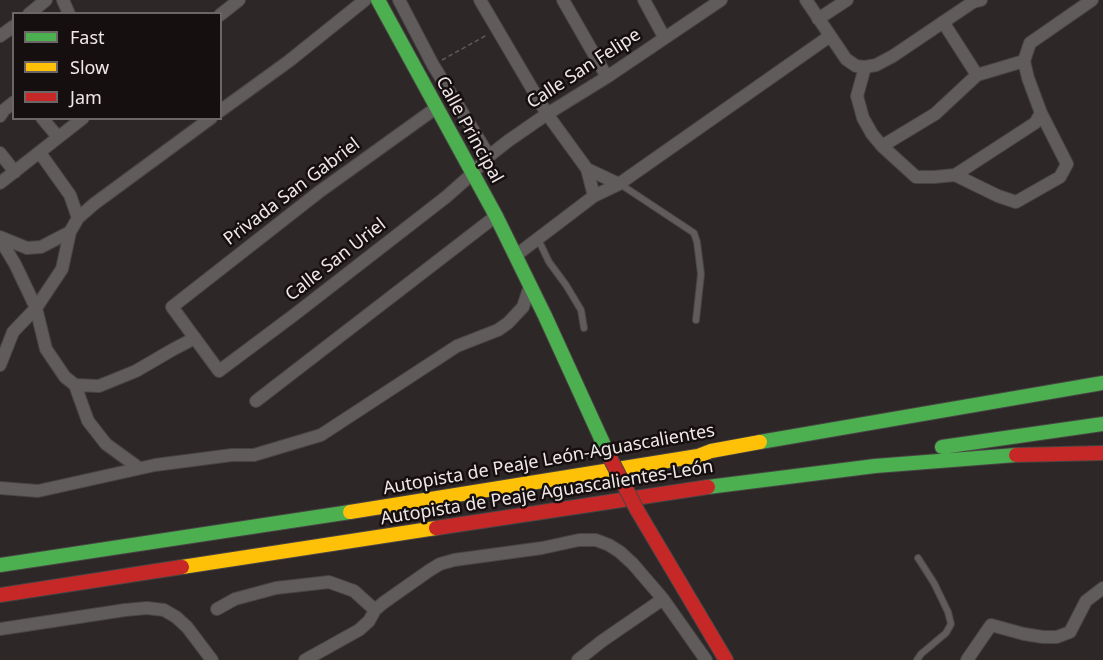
<!DOCTYPE html>
<html>
<head>
<meta charset="utf-8">
<style>
	body { margin:0 }
	#map { position:relative; width:1103px; height:660px; overflow:hidden; background:#2d2727; font-family:"Noto Sans",sans-serif }
	canvas { display:block }
	.legend { position:absolute; left:12px; top:12px; width:210px; height:108px; box-sizing:border-box; background:#15100f; border:2px solid #6d6666; margin:0; padding:8px 10px; list-style:none; font-size:18px; color:#f0e8e8 }
	.legend li { display:flex; align-items:center; gap:12px; height:30px }
	.legend b { width:30px; border:2px solid #6d6666 }
</style>
</head>
<body>
<div id="map">
<canvas width="1103" height="660"></canvas>
<ul class="legend">
<li><b style="height:8px;background:#4caf50"></b>Fast</li>
<li><b style="height:8px;background:#ffc107"></b>Slow</li>
<li><b style="height:8px;background:#c62828"></b>Jam</li>
</ul>
</div>
<script>
const ctx = document.querySelector('canvas').getContext('2d');
ctx.lineJoin = 'round';
function shape(rows) {
  const path = new Path2D();
  for (const r of rows) {
    path.moveTo(r[0], r[1]);
    for (let i = 2; i < r.length; i += 2) path.lineTo(r[i], r[i + 1]);
  }
  return path;
}
function stroke(path, color, width, dash) {
  ctx.strokeStyle = color;
  ctx.lineWidth = width;
  ctx.lineCap = dash ? 'butt' : 'round';
  ctx.setLineDash(dash || []);
  ctx.stroke(path);
}
function drawText(font, color, halo, rows, align = 'center') {
  ctx.font = font + ' "Noto Sans",sans-serif';
  ctx.lineWidth = 5;
  ctx.setLineDash([]);
  ctx.textBaseline = 'middle';
  ctx.strokeStyle = halo;
  ctx.fillStyle = color;
  for (const [text, x, y, turn = 0] of rows) {
    ctx.save();
    ctx.translate(x, y);
    ctx.rotate((+turn || 0) * Math.PI / 180);
    ctx.textAlign = isNaN(turn) ? turn : align;
    if (halo) ctx.strokeText(text, 0, 0);
    ctx.fillText(text, 0, 0);
    ctx.restore();
  }
}
const path = shape([
	[442,60,487,35]
]);
const lane = shape([
	[620,184,694,233,697,242,701,274,696,320],
	[538,239,549,262,566,285,581,310,584,328],
	[917,660,921,654,946,633,951,624,948,612,934,583,918,558]
]);
const street = shape([
	[63,0,69,14],
	[399,0,433,65,489,156],
	[480,0,547,114,587,169,594,196],
	[563,0,607,77],
	[644,0,664,37],
	[806,0,846,59,856,66,865,67,876,65,893,56,973,2,981,0],
	[29,14,46,0],
	[220,15,239,0],
	[818,19,847,0],
	[943,22,977,75],
	[0,36,14,26],
	[865,67,857,96,863,118,872,134,882,146,916,177,934,177,955,175,1035,123,1041,113,1028,78,1024,61,1030,43,1092,0],
	[436,108,319,192,172,307,219,371,294,315,446,197,472,174,489,156,508,141,547,114,607,77,721,0],
	[220,111,289,61,365,0],
	[0,116,4,110,14,102],
	[42,118,58,137],
	[882,146,935,114,977,75,1024,61],
	[0,153,15,172],
	[40,153,70,195,78,218],
	[587,169,619,184],
	[955,175,998,196,1016,202,1060,177,1067,164,1041,113],
	[0,183,83,118],
	[0,237,27,248,41,247,70,232],
	[0,239,15,264,36,308,46,349,65,377,75,385,88,421,106,444,139,468],
	[515,256,594,196,619,184,830,36],
	[0,365,13,332,36,308,62,269,70,232,78,218,94,204,211,118],
	[75,385,99,386,136,371,172,350,195,338],
	[256,401,496,216],
	[0,488,38,491,155,465,232,455,254,455,321,435,457,346,498,330,508,323,523,307,530,286],
	[217,609,235,599,276,588,329,582,354,591,375,610],
	[0,629,125,610,147,608,164,610,176,617,187,627,212,660],
	[305,660,359,630,369,621,375,610,383,603,430,570,440,564,454,560,542,548,579,540,596,540,609,545,620,552,633,564,663,599,706,660],
	[578,660,602,641,663,599],
	[967,660,991,625,1024,634,1043,637,1057,637,1070,632,1086,601,1103,588]
]);
const fast = shape([
	[378,0,496,216,545,316,609,456],
	[760,442,1103,383],
	[942,447,1103,424],
	[708,487,875,466,1016,455],
	[0,565,350,512]
]);
const slow = shape([
	[350,512,698,456,711,451,760,442],
	[182,567,436,528]
]);
const jam = shape([
	[1016,455,1103,453],
	[637,510,726,660],
	[436,528,708,487],
	[0,595,182,567]
]);
const jamBridge = shape([
	[609,456,637,510]
]);
const streetNames = [
	["Calle San Felipe",584,69,-33],
	["Calle Principal",469,130,61],
	["Privada San Gabriel",292,192,-37],
	["Calle San Uriel",336,260,-38],
	["Autopista de Peaje León-Aguascalientes",549,460,-10],
	["Autopista de Peaje Aguascalientes-León",547,493,-9]
];
stroke(lane, '#494444', 8);
stroke(street, '#494444', 14);
stroke(fast, '#494444', 16);
stroke(slow, '#494444', 16);
stroke(jam, '#494444', 16);
stroke(path, '#5f5b5b', 1.5, [4.5, 3]);
stroke(lane, '#615c5c', 6);
stroke(street, '#615c5c', 12);
stroke(fast, '#4caf50', 14);
stroke(slow, '#ffc107', 14);
stroke(jam, '#c62828', 14);
stroke(jamBridge, '#494444', 16, []);
stroke(jamBridge, '#c62828', 14);
drawText('18px', '#f0e8e8', '#15100f', streetNames);
</script>
</body>
</html>
